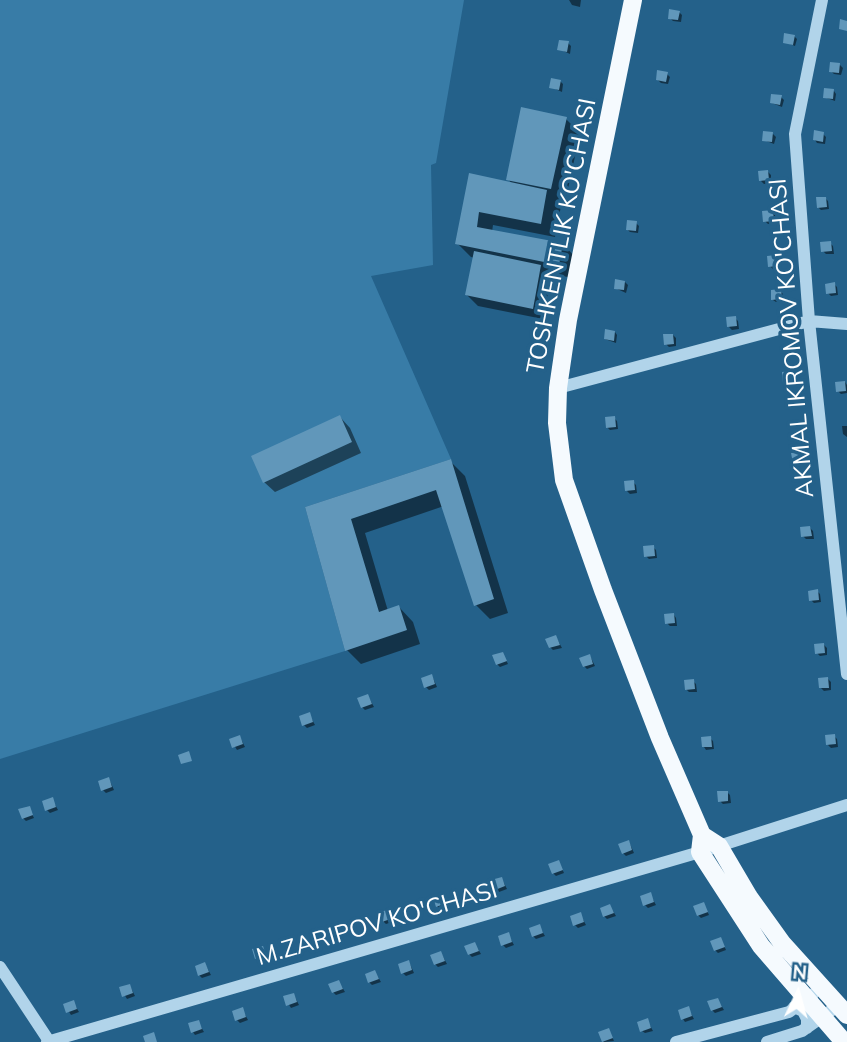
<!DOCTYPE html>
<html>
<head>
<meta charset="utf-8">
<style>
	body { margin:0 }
	#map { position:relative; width:847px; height:1042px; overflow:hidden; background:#24618a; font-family:Mulish,sans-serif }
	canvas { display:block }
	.north { position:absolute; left:763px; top:958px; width:70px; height:70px; -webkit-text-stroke:5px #24618a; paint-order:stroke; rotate:5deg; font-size:19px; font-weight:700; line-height:28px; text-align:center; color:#fff }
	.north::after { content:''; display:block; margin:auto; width:24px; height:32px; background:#fff; clip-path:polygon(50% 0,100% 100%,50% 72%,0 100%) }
</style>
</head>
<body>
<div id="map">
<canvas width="847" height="1042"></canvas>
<div class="north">N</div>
</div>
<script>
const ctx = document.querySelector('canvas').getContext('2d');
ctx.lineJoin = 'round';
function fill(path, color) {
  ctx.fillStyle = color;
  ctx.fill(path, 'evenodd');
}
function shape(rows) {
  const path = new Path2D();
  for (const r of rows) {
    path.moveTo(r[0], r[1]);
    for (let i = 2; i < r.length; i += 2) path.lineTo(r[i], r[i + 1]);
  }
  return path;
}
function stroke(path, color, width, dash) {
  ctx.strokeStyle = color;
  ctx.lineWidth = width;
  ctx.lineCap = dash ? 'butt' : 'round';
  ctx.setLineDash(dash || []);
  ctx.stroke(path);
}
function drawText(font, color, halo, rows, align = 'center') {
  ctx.font = font + ' Mulish,sans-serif';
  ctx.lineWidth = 7;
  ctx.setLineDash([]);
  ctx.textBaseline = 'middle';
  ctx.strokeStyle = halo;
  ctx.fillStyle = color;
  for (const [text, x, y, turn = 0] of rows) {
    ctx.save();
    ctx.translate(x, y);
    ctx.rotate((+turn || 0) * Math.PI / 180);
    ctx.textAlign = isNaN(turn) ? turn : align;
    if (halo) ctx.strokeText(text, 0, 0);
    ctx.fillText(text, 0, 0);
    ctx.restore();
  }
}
const green = shape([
	[0,0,464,0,436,163,431,165,433,265,371,276,451,459,305,507,345,651,0,759]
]);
const shadow = shape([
	[569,0,581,0,580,7,572,5],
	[679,12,682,15,681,22,673,21,670,18],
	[794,36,797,39,795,46,785,42],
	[568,43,571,46,570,54,559,49],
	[840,65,843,68,841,75,834,74,831,71],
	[667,74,670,77,668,84,661,83,658,80],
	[560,81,563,84,562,92,551,87],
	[834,91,836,94,835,101,824,97],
	[781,97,784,100,782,107,772,103],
	[566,119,580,133,565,203,555,201,561,206,555,237,493,225,492,232,563,244,577,259,573,278,547,273,551,277,543,319,478,306,467,295,475,258,471,257,457,243,470,175,513,185,508,179],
	[773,134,776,137,774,144,764,140],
	[823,134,826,137,825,144,817,143,815,140],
	[768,172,771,175,771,183,764,184,761,181],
	[825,198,828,201,829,209,821,210,818,207],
	[772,212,775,215,776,223,768,224,765,221],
	[636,223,639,226,638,233,630,232,627,229],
	[830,243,833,246,834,254,826,254,823,251],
	[777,257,780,260,780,268,773,269,770,266],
	[625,282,628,285,626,293,615,288],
	[834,284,837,287,838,295,831,296,828,293],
	[780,291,783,294,784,302,776,302,773,300],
	[735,318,738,321,739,329,732,330,729,327],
	[615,332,617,335,616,343,605,339],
	[673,335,676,338,676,346,669,347,666,344],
	[792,373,795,376,795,384,788,385,785,382],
	[845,382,847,385,847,393,841,394,838,391],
	[340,417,350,428,361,453,275,492,264,482],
	[614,418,617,421,618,429,610,430,607,427],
	[842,426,847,426,847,437,843,434],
	[801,454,804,457,805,465,797,466,794,463],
	[450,461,465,476,508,613,490,619,476,605,444,506,365,533,388,611,399,607,413,622,420,644,361,664,347,650,307,508],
	[633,482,636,485,637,493,630,494,627,491],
	[810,528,813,531,814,539,806,539,803,536],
	[653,547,656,550,657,558,649,559,646,556],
	[817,591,820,594,821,602,814,603,811,600],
	[674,615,676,618,677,626,670,626,667,623],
	[556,637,562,648,553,650,550,647],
	[824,645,827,648,827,655,820,656,817,653],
	[503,654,508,664,500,667,497,664],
	[590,656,595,666,587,669,584,666],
	[432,676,437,687,429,690,426,687],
	[828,679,831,682,831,690,824,691,821,688],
	[693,681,696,684,697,692,689,692,686,689],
	[368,696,374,707,365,710,362,707],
	[309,714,315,725,307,728,304,725],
	[834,736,837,739,838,747,831,748,828,745],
	[240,737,245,747,237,750,231,740],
	[710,738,713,741,714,749,706,750,704,747],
	[109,779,114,790,106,793,103,790],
	[727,792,730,795,731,803,723,804,720,801],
	[52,799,58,810,50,813,47,810],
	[29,808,34,818,26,821,23,818],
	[629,842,634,853,626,856,623,853],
	[559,862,564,873,556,876,553,873],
	[502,879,507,889,499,892,496,889],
	[650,894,656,905,648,908,645,905],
	[443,895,449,906,440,909,437,906],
	[704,904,709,915,701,918,698,915],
	[610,906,616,916,607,919,604,916],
	[389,911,395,921,386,924,383,921],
	[580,914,586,925,578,928,575,925],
	[539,926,545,936,536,939,533,936],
	[327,929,332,939,324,942,321,939],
	[508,934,514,945,506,948,503,945],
	[721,939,726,950,718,953,715,950],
	[475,944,481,954,472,957,469,954],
	[262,948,268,958,260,961,257,958],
	[441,953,447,964,438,967,435,964],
	[409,962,414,973,406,976,403,973],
	[205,964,211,975,202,978,199,975],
	[375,972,381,982,372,985,369,982],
	[339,982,345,992,336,995,333,992],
	[130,986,135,996,127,999,121,989],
	[294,995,299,1005,291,1008,285,998],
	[718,1000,724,1010,715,1013,712,1010],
	[73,1002,79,1012,71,1015,65,1005],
	[688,1008,694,1019,685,1022,683,1019],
	[242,1009,248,1020,240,1023,237,1020],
	[647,1020,653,1031,645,1033,642,1031],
	[198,1022,204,1032,195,1035,193,1032],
	[609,1030,614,1041,604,1042,603,1041]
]);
const building = shape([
	[669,9,680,11,678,20,668,19],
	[840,19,847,21,847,31,839,29],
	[784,33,795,35,793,45,783,43],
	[559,40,569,41,567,52,557,50],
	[830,62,840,63,839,73,829,72],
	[657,70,668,72,666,82,656,80],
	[551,78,561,80,559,90,549,88],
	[824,88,834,89,833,99,823,98],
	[771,94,782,95,780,105,770,103],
	[521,107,567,117,551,189,506,180],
	[814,130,824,132,823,142,813,140],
	[763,131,773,132,772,142,762,141],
	[768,170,769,180,759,181,758,171],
	[469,173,547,190,541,224,479,212,477,227,563,243,559,265,455,244],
	[816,197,826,197,827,207,817,208],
	[773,210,774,221,763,222,762,211],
	[627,220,637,221,636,231,626,230],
	[831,241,832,251,821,252,820,242],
	[474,251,541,265,533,309,465,295],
	[777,255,778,266,768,267,767,256],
	[615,279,625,281,624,290,614,289],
	[835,282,836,293,826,294,825,284],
	[781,289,782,299,771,300,771,290],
	[736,316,737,326,727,327,726,317],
	[605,329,615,331,614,341,604,339],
	[663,334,673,334,674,344,664,345],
	[792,371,793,382,783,383,782,372],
	[845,381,846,391,836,392,835,382],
	[340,415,352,442,263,483,251,456],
	[615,416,616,427,606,428,605,417],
	[802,452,803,462,793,463,791,453],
	[451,459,494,599,474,606,436,490,351,519,379,612,399,605,407,630,345,651,305,507],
	[634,480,635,490,625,491,624,481],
	[810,526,812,536,801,537,800,527],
	[654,545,655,556,644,557,643,546],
	[818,589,819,600,809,601,808,591],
	[674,613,675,623,665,624,664,614],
	[556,635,560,645,549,648,545,639],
	[824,643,825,653,815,654,814,644],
	[503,652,507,661,496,665,492,655],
	[590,654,593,664,583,667,579,658],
	[432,674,435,684,424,688,421,678],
	[828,677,829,688,819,688,818,678],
	[694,679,695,689,685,690,684,680],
	[368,694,372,704,361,708,357,698],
	[310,712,313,722,302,726,299,716],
	[835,734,836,744,826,745,825,735],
	[240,735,243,744,232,748,229,739],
	[711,736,712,747,702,747,701,737],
	[189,751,192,761,181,764,178,755],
	[109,777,112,787,101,791,98,781],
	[717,791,728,791,728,801,718,802],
	[53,797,56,807,45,811,42,801],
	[30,806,33,815,22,819,18,809],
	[629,840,632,850,622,854,618,844],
	[559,860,563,870,552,874,548,864],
	[502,877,505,886,495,890,491,880],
	[651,892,654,902,643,906,640,896],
	[444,893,447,903,436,907,433,897],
	[704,902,708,912,697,916,693,906],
	[610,904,614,913,603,917,600,908],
	[389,909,393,918,382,922,379,913],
	[581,912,584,922,573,926,570,916],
	[540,924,543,933,532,937,529,928],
	[327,927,331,936,320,940,316,931],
	[509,932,512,942,501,946,498,936],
	[721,937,725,947,714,951,710,941],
	[475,942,479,951,468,955,464,946],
	[263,946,266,955,255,959,252,949],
	[441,951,445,961,434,965,430,955],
	[409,960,412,970,401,974,398,964],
	[205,962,209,972,198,976,195,966],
	[375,970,379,979,368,983,365,974],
	[339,980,343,989,332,993,328,984],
	[130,984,133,993,122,997,119,987],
	[294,993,297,1002,286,1006,283,996],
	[718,998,722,1007,711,1011,707,1001],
	[74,1000,77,1009,66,1013,63,1004],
	[689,1006,692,1016,681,1020,678,1010],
	[243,1007,246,1017,235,1021,232,1011],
	[648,1018,651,1028,640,1032,637,1022],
	[199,1020,202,1029,191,1033,188,1023],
	[609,1028,613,1038,602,1042,598,1032],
	[154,1032,157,1042,145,1042,143,1036]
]);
const minor = shape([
	[822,0,795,134,809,321,847,674],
	[558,388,809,321,847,324],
	[0,967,49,1041],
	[794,1007,803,1011,807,1019,807,1028],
	[47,1042,700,852,847,805],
	[676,1042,789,1012,813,994],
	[767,1042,802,1031,839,1005]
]);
const major = shape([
	[633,0,568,320,558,388,557,423,564,480,603,590,660,738,702,835,700,852,761,946,844,1042],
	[702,835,719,846,749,897,782,943,847,1015]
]);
const streetNames = [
	["TOSHKENTLIK KO'CHASI",562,236,-79],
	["AKMAL IKROMOV KO'CHASI",792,338,-95],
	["M.ZARIPOV KO'CHASI",377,924,-16]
];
fill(green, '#387ca7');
fill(shadow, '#0007');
fill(building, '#6197ba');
stroke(minor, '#b1d4ea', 12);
stroke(major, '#f5fafe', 18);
drawText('24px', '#fff', '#24618a', streetNames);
</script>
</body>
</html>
